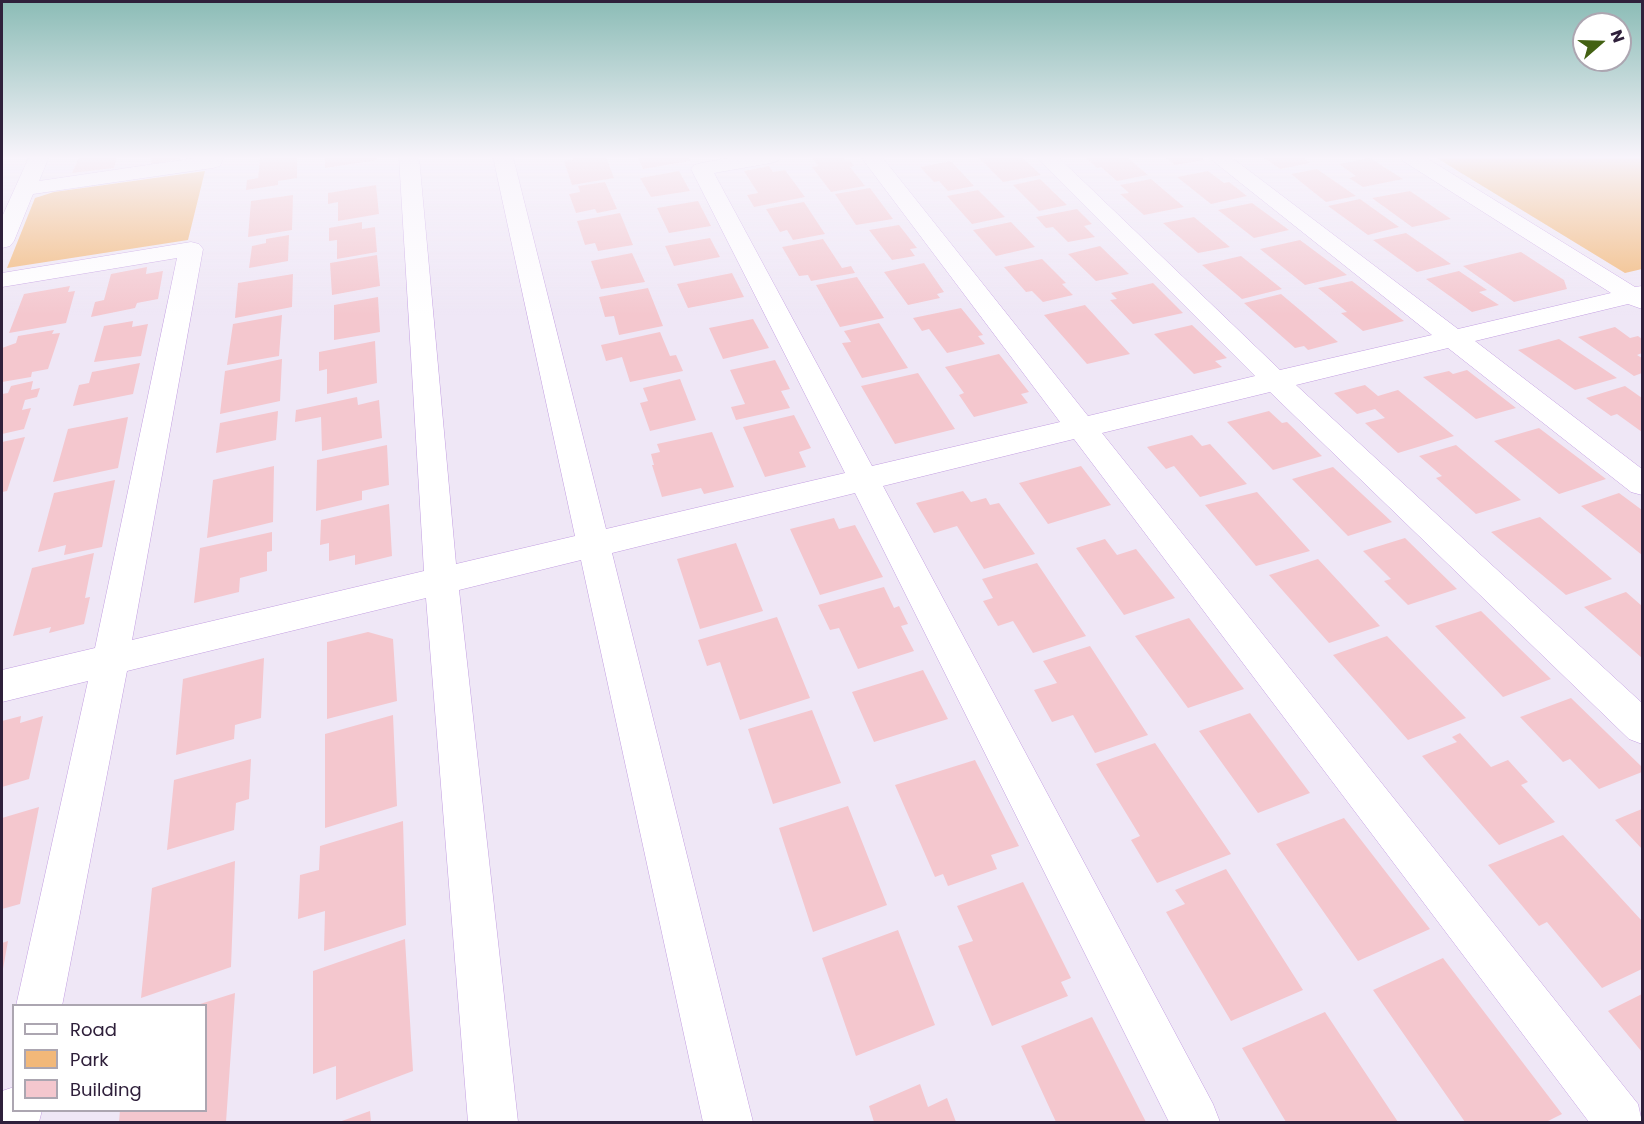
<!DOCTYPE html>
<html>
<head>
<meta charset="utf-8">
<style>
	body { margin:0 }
	#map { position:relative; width:1644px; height:1124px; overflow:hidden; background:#efe7f6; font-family:Poppins,sans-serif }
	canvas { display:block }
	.frame { position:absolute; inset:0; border:3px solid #2f203b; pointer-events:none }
	.legend { position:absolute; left:12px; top:1004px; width:195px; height:108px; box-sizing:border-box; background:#fff; border:2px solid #aca6b1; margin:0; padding:8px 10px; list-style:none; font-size:18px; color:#2f203b }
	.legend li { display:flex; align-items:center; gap:12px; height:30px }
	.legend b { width:30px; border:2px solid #aca6b1 }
	.north { position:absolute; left:1572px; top:12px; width:60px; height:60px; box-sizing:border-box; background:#fff; border:2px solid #aca6b1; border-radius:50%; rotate:70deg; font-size:16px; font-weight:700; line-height:24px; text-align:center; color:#2f203b }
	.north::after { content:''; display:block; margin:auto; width:21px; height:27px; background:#436113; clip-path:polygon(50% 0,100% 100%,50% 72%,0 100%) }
</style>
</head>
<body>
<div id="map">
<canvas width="1644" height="1124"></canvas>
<div class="frame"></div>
<ul class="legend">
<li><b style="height:8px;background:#fff"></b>Road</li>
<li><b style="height:16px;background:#f2b879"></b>Park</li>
<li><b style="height:16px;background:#f4c7ce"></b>Building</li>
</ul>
<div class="north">N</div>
</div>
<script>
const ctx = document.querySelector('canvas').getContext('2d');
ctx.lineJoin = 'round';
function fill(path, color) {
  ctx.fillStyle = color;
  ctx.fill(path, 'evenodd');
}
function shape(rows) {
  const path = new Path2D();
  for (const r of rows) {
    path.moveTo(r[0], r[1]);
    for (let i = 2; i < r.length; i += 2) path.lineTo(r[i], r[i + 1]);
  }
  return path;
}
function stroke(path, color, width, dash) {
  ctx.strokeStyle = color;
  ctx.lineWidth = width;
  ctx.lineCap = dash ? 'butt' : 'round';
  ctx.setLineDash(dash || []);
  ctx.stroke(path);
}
const green = shape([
	[1435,157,1642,157,1642,269,1625,273],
	[205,171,188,240,7,268,35,198,54,192]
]);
const building = shape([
	[79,157,117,157,114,168,72,173],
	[152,157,180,157,180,159,151,164],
	[268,157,297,157,297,178,278,181,278,185,246,190,247,180,258,178,260,159],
	[325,157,377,157,377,160,325,168],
	[572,157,606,157,614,178,572,185,564,161,573,160],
	[638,157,688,157,690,161,643,169],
	[822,157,843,157,845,161,849,160,854,166,850,167,865,186,831,192,812,167,818,166,813,159],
	[978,157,1022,157,1041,175,1003,182],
	[1085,157,1127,157,1148,175,1117,181,1101,167,1097,168],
	[1165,157,1200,157,1204,160,1175,165],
	[1263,157,1302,157,1310,163,1280,169],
	[1370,158,1403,179,1363,187,1349,178,1356,176,1339,164],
	[951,161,974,186,948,191,939,181,934,182,920,167],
	[769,166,773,172,785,170,805,197,754,207,747,195,758,193,744,171],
	[1317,169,1356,196,1326,202,1291,174],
	[679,171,690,191,651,197,640,178],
	[1208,171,1224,183,1229,182,1247,196,1211,204,1177,177],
	[1040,179,1067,205,1039,211,1013,185],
	[1151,179,1184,207,1144,215,1120,194,1129,193,1120,185],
	[605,182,617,209,597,213,595,209,576,213,569,194,580,192,578,186],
	[376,185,379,214,338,221,338,202,328,204,328,193],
	[870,188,893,219,856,225,835,194],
	[978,190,1005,217,972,224,947,196],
	[1410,191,1451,219,1412,227,1372,198],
	[293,195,292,230,248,237,251,201],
	[1360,199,1399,227,1368,235,1328,206],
	[698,201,711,226,669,233,657,208],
	[804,202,825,234,793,240,787,230,780,232,766,209],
	[1252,203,1289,230,1254,238,1218,210],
	[1077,209,1092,224,1084,226,1095,237,1068,242,1053,227,1046,228,1036,217],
	[620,213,633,245,598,251,595,243,585,245,577,221],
	[1194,217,1230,247,1198,253,1163,223],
	[362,222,362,229,375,227,377,252,337,259,337,240,329,241,329,228],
	[1011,222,1035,247,996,256,973,230],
	[899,225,917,248,910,249,915,256,892,260,869,230],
	[1406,233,1451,264,1417,272,1373,240],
	[289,235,288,261,249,268,252,246,266,243,266,239],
	[710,238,720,257,674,266,665,246],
	[823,239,842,268,851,266,855,273,811,281,808,275,799,276,782,247],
	[1300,240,1347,275,1305,285,1260,249],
	[1100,246,1129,274,1096,281,1068,254],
	[1521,252,1564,280,1567,289,1514,302,1463,266],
	[632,253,645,282,601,289,591,261],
	[377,255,380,286,332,295,330,263],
	[1241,256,1282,289,1242,299,1202,265],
	[1042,259,1066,283,1062,284,1073,295,1043,302,1032,291,1026,292,1004,267],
	[924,263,944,292,937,294,940,298,908,305,884,272],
	[147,267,146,274,163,271,158,299,137,303,135,308,91,317,95,302,104,300,111,274],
	[1459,271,1487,290,1479,292,1499,305,1472,312,1426,279],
	[732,273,744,297,688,308,677,284],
	[293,274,292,307,235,318,238,283],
	[857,277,884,318,840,327,816,285],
	[1352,281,1404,321,1363,331,1341,313,1347,312,1318,288],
	[1153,283,1183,313,1133,324,1110,300,1117,299,1111,293],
	[70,286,68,292,75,291,66,323,9,333,24,294],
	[648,288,663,326,619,335,614,316,605,317,599,297],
	[1281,294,1338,342,1308,350,1304,346,1295,348,1244,303],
	[378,297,380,332,334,340,334,305],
	[1085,305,1130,354,1087,364,1044,315],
	[961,308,983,335,978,336,985,344,947,353,929,329,922,331,913,318],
	[282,315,279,356,227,365,233,324],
	[753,319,769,348,723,359,709,328],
	[133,321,132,327,148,324,141,356,94,362,104,326],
	[879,323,908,368,862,378,842,343,851,342,844,331],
	[1192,325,1227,358,1215,361,1222,367,1194,374,1154,334],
	[1615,327,1630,338,1638,336,1642,339,1642,353,1637,355,1642,358,1642,373,1634,376,1578,337],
	[54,330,52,334,60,333,48,369,32,372,31,377,2,382,2,348,16,343,18,336],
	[660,332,670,356,676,355,683,371,630,382,622,357,606,361,601,345],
	[1559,339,1617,378,1575,390,1518,350],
	[375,341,377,383,327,394,327,369,319,371,319,352],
	[999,354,1029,392,1021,394,1028,403,974,417,959,395,964,393,945,367],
	[282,359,280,401,220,414,225,371],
	[775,360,790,389,781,391,790,408,736,420,731,407,745,404,730,370],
	[140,363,133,394,73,406,79,385,89,383,92,372],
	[1467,370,1516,408,1476,419,1423,377,1449,371,1453,374],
	[918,373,955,429,895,444,861,386],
	[680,379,696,420,650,431,640,403,648,401,643,388],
	[33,381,31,390,40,388,37,397,25,400,22,410,31,408,24,429,2,434,2,394,8,393,11,386],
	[1365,385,1378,396,1398,390,1454,436,1398,453,1365,423,1385,418,1375,409,1357,414,1334,393],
	[1625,386,1642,398,1642,432,1617,414,1611,416,1586,398],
	[357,397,358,405,379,400,382,438,322,451,321,417,295,422,296,410],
	[278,411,276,440,216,453,220,423],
	[1269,411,1282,423,1287,422,1322,456,1273,470,1227,422],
	[794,415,811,448,799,452,806,467,765,477,743,427],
	[128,417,118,468,53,482,68,429],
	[1539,428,1606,479,1559,494,1494,441],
	[712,432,734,487,704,494,701,488,662,497,652,465,654,465,651,454,660,452,657,444],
	[1192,435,1202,446,1210,444,1247,484,1200,497,1174,466,1166,469,1147,447],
	[25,437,7,491,2,492,2,442],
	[387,445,389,485,362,491,362,500,316,511,317,460],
	[1456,445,1521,500,1476,514,1436,478,1442,476,1419,456],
	[274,466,273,522,207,538,213,480],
	[1081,466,1111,505,1048,524,1019,483],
	[1333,467,1392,522,1348,536,1292,479],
	[115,480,102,547,64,555,66,545,38,552,54,493],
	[963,491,971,502,986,498,990,505,999,503,1035,554,984,569,957,526,934,533,916,503],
	[1257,492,1310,551,1256,566,1205,505],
	[1619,493,1642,510,1642,555,1581,506],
	[389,504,392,556,355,565,355,555,329,561,329,543,320,545,321,520],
	[1540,517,1541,518,1612,579,1566,595,1491,532],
	[834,518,839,529,855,525,883,577,820,595,790,529],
	[272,532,272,551,267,552,267,571,240,578,239,592,194,603,200,548],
	[1405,538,1457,589,1408,605,1384,581,1391,579,1363,551],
	[1105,539,1117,555,1136,549,1175,598,1124,615,1076,548],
	[736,543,763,611,700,629,677,559],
	[94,553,85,598,90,597,84,624,49,633,51,627,13,636,32,568],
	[1318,559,1380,626,1329,643,1269,575],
	[1037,563,1086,636,1033,653,1013,621,998,626,983,601,993,598,982,579],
	[884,587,894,608,899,606,908,624,901,626,914,651,858,669,839,628,830,630,818,605],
	[1626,592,1642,606,1642,658,1584,607],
	[1481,611,1551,679,1503,697,1435,626],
	[777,617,810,698,740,720,720,662,707,666,698,640],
	[1189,618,1244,689,1188,708,1135,636],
	[368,632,393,639,397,701,327,719,327,642],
	[1387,636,1466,718,1408,740,1333,655],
	[1090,646,1148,735,1095,753,1073,715,1052,722,1034,690,1057,683,1043,661],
	[264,658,261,718,235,725,234,739,176,755,183,679],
	[923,670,948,719,874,742,852,692],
	[1571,698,1642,767,1642,772,1599,789,1570,759,1563,762,1520,717],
	[812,710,841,783,773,804,748,729],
	[1250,713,1310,793,1258,813,1199,731],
	[393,715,397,806,325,828,325,734],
	[21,716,20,723,43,716,29,779,2,787,2,721],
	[1460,733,1491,767,1508,760,1528,782,1521,785,1555,822,1499,845,1422,756,1457,742,1452,737],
	[1155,743,1231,854,1157,883,1131,840,1140,836,1096,764],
	[251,759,249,799,236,803,234,830,167,850,174,780],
	[975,760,1019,846,991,855,997,869,948,886,943,874,935,877,895,785],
	[848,806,887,905,813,932,779,828],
	[39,807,20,904,2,909,2,818],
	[1642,809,1642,849,1615,820],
	[1344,818,1430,929,1358,961,1276,844],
	[403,821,406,925,324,951,325,911,298,919,300,875,319,870,320,846],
	[1563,835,1642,921,1642,969,1602,988,1547,922,1539,926,1488,865],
	[235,861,231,967,141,998,152,888],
	[1226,869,1303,990,1231,1021,1166,912,1185,904,1175,890],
	[1023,882,1071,978,1061,982,1068,996,992,1026,958,946,973,941,957,906],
	[898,930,935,1025,856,1056,822,958],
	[405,939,413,1071,336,1100,336,1066,313,1074,313,971],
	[8,941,3,969,2,969,2,943],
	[1443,958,1562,1114,1546,1122,1465,1122,1373,990],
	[235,993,226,1122,119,1122,120,1110,206,1110,206,1006,197,1005],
	[1642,994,1642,1052,1608,1011],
	[1325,1012,1398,1122,1286,1122,1242,1048],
	[1092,1017,1146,1122,1056,1122,1021,1046],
	[920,1084,928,1107,947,1098,956,1122,874,1122,869,1106],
	[370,1111,371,1122,339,1122]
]);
const minor = shape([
	[29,157,49,157,39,181,202,157,224,157,220,166,213,168,33,194,14,241,10,246,2,248,2,217,29,157],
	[399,157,419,157,456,564,575,536,493,157,513,157,606,529,845,473,691,169,694,165,701,163,733,157,781,157,778,161,771,163,714,173,872,466,1060,422,861,157,882,157,1088,416,1255,376,1036,157,1058,157,1280,370,1432,335,1208,157,1231,157,1458,329,1611,293,1403,161,1400,157,1425,157,1635,287,1642,286,1642,309,1628,304,1475,341,1642,469,1642,495,1631,492,1448,348,1296,385,1642,703,1642,744,1629,739,1270,392,1102,433,1638,1104,1642,1122,1589,1122,1074,439,883,486,1213,1104,1220,1122,1169,1122,855,493,612,553,753,1122,703,1122,581,560,459,590,518,1122,468,1122,426,598,127,671,62,1006,16,1006,88,681,2,702,2,670,95,648,177,258,2,287,2,273,191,242,199,244,203,249,132,640,424,571,399,157],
	[14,1087,14,1110,42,1110,39,1122,2,1122,2,1091,14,1087]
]);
fill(green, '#f2b879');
fill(building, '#f4c7ce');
stroke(minor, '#c29ee1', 1);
fill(minor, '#fff');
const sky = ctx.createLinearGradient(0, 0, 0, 315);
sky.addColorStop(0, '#8bbcb6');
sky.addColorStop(0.5, '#f8f4fb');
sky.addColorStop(1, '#f8f4fb00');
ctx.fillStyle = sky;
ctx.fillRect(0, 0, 1644, 315);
</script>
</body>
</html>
